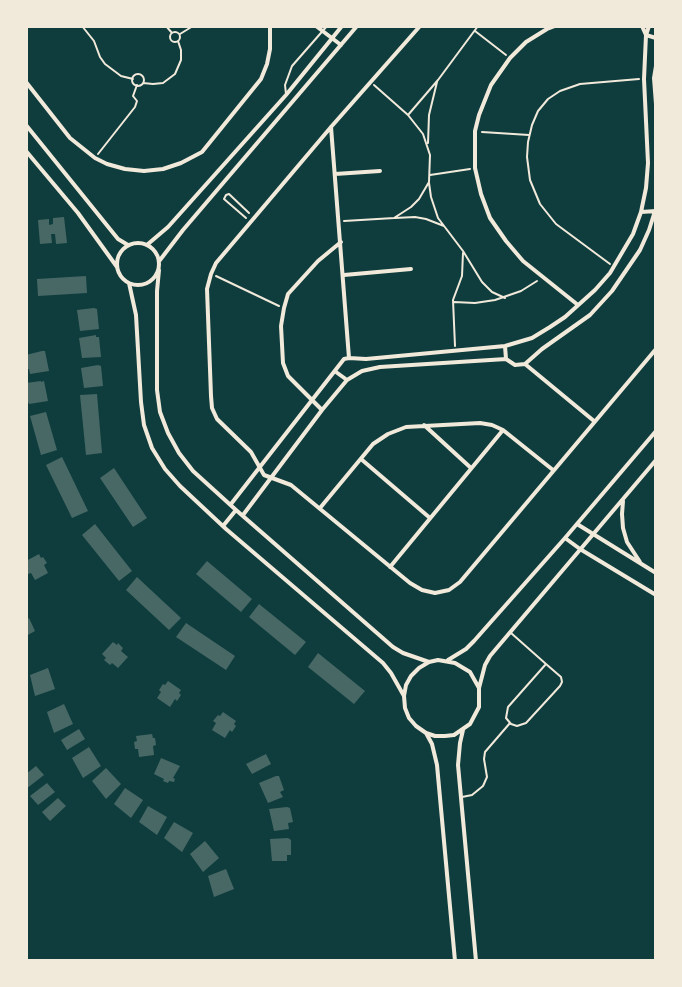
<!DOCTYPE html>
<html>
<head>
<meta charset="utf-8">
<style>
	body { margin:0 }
	#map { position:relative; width:682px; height:987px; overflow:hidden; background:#0f3d3e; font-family:"Sofia Sans Condensed",sans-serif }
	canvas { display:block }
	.frame { position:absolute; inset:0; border:28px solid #f1e9da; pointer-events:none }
</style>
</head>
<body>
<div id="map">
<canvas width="682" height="987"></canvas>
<div class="frame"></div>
</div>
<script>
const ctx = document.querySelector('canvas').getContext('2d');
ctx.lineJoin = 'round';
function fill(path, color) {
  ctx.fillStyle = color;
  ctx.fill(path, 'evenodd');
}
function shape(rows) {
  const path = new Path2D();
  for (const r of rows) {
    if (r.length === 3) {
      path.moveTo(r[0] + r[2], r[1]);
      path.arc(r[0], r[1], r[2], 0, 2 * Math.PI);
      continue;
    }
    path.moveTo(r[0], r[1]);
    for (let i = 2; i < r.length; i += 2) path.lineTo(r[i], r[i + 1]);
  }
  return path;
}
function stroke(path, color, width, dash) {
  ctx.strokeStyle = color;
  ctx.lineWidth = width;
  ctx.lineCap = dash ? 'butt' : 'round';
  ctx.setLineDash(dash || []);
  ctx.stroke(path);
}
const building = shape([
	[64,217,67,243,56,244,55,234,51,234,52,243,40,244,38,220,49,219,49,225,53,224,53,218],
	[86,276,87,293,38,296,37,279],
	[94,308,97,309,99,329,80,331,77,310],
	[96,335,96,337,99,337,101,357,82,358,79,338],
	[42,351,45,351,49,371,30,374,29,369,28,369,26,355],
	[98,365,101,366,103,386,84,388,81,368],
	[41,381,41,382,44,381,48,401,29,404,26,398,26,383],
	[97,394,102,453,86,455,80,395],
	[46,412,57,450,41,455,30,416],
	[62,457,88,511,72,518,46,465],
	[114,468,147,518,133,527,100,478],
	[95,524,132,571,119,581,82,535],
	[39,554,41,558,43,557,47,563,44,565,48,573,35,580,31,573,28,574,26,570,26,561],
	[207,561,252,599,241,612,196,574],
	[137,577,181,618,169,630,126,590],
	[259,604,306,642,295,655,249,617],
	[29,618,35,631,26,636,26,620],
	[186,623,235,656,226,670,176,637],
	[113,642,117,645,118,643,123,648,121,651,128,657,118,668,112,663,110,665,104,660,106,658,102,654],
	[318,653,365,691,354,704,308,667],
	[48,668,55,689,35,696,30,675],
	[168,681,181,690,179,693,181,695,177,701,175,699,170,707,157,698,161,692,159,690,163,684,165,685],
	[64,704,73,724,54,733,47,712],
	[223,712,236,721,234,724,236,726,232,732,230,730,225,738,212,730,216,723,213,721,218,715,220,716],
	[79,729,85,739,67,750,61,740],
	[152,734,153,738,155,738,156,745,153,746,154,755,139,757,138,749,135,749,134,742,137,741,136,736],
	[89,747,101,766,83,778,72,758],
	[266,754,271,764,252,774,246,764],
	[161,758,180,766,173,778,175,779,174,782,169,781,168,783,163,781,164,779,154,774],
	[36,766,44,775,26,789,26,774],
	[106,768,121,784,106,799,92,781],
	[276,776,279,776,284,790,280,792,283,797,268,803,259,783],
	[47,783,55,792,38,805,30,796],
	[125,788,143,800,131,818,114,804],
	[58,798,66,806,50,821,42,812],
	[148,806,167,817,157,835,139,822],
	[287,807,290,808,293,822,288,823,289,829,274,831,269,809],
	[174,822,193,833,182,852,164,838],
	[288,838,291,840,291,855,287,855,287,861,272,861,270,839],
	[205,841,219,858,203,872,190,854],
	[226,869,234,889,214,897,208,876]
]);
const path = shape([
	[82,26,94,41,100,57,105,64,121,76,133,79],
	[166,26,172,33],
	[475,31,506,55],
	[175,37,5],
	[180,34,193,26],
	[138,80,6],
	[143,83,153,84,163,83,175,74,181,60,181,50,178,41],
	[408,115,438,80,478,26],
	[482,132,529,135],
	[428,143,429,115,437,82],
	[98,154,135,107,137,101,133,96,137,85],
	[430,175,470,169],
	[429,183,431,197,438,218,463,251,482,282,492,292,505,298],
	[246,218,224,199,226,195,229,194,249,213],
	[395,218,415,217,426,219,444,226],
	[344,221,394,218,411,207,419,199,429,182,430,155,423,134,408,115,374,85],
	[610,264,556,224,540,204,530,180,527,157,528,142,532,125,538,111,548,99,560,91,580,84,639,79],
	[216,276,279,306],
	[454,302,475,303,495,300,521,291,537,281],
	[455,346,453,300,462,276,463,253]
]);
const service = shape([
	[286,94,285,85,292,66,327,26],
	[511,633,546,664,561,677,562,682,560,686,526,723,517,726,511,724,506,718,508,707,546,664],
	[462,797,472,795,483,786,487,777,484,759,485,752,510,723]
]);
const minor = shape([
	[316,26,341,45],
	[420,26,331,127,216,263,211,274,207,289,211,396,212,408,217,419,251,452,264,475,291,485,410,583,422,590,435,593,449,590,460,582,656,349],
	[555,26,547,29,526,42,510,58,491,85,479,115,475,131,475,168,481,194,490,218,506,241,523,261,578,305],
	[642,26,646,35,656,38],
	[656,66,654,78,656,104],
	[26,82,70,138,95,158,107,164,125,169,144,171,163,169,181,163,202,152,261,79,267,64,270,49,270,26],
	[26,125,118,239,128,245],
	[331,127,349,358],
	[26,151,78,213,117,267],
	[335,174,380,171],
	[641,212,656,211],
	[138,264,21],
	[148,244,168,227,286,95,342,26],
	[160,260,183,230,357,26],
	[159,270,157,291,157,390,160,412,168,433,179,453,193,471,236,510,393,647,403,653,429,662,438,660,455,663,470,672,479,688,479,707,470,724,454,735,445,736,435,736,426,733,416,726,409,718,405,708,404,696,406,685,411,676,419,668,429,662],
	[344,275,411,269],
	[129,283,136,315,141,402,144,425,152,448,165,469,180,486,226,529,383,663,391,673,404,696],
	[505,346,506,359],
	[525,364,594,421],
	[336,372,347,380],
	[322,410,288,376,283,363,281,326,284,308,288,294,318,261,341,242],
	[424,425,471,468],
	[361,459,430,518],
	[623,501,622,514,623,528,627,542,640,562],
	[231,504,344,359,349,358,366,359,505,346,532,338,550,327,565,317,595,290,610,273,633,234,641,212,646,188,648,163,644,79,646,35,649,26],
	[320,508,373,444,388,434,406,427,480,423,492,425,503,430,553,470],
	[243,515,322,410,347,380,362,371,380,367,506,359,515,365,525,364,542,349,590,315,612,291,640,250,649,230,655,211],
	[577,524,656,573],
	[223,526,236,510],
	[565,538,580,549,656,595],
	[390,567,503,430],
	[448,660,466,649,474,641,565,538,656,431],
	[479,688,485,665,490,656,656,460],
	[463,730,460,743,458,765,476,961],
	[426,733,432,744,437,765,455,961]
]);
fill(building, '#486865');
stroke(path, '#f1e9da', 2);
stroke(service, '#f1e9da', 2);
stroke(minor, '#f1e9da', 4);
</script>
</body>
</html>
